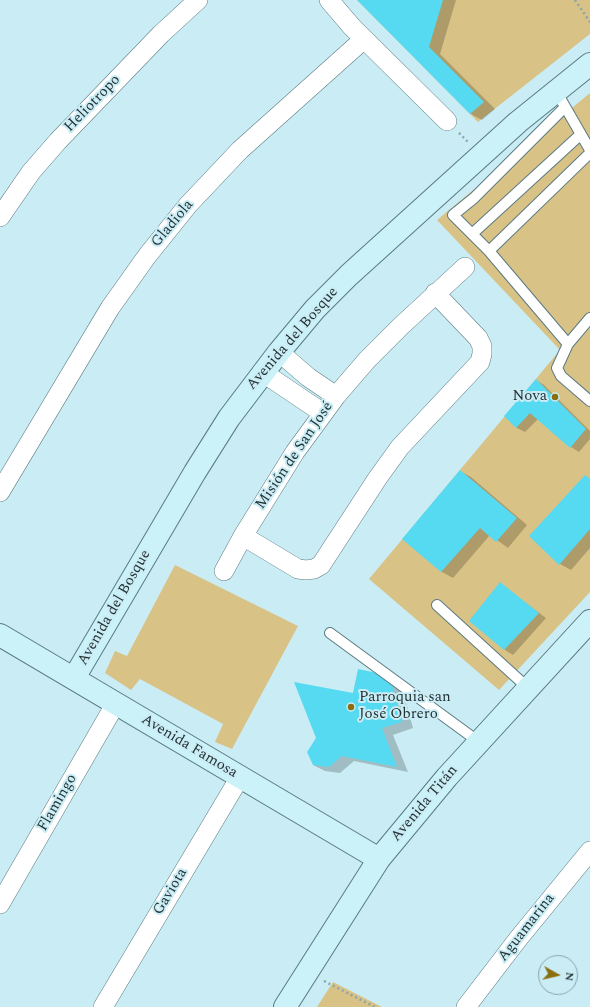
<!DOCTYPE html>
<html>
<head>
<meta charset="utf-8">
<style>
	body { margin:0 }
	#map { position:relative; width:590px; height:1007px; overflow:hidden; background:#caedf5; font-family:Spectral,serif }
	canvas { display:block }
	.north { position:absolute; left:538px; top:955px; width:40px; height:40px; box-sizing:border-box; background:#caedf5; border:1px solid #88a2a8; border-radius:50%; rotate:98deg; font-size:11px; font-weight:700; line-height:16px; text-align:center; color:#253235 }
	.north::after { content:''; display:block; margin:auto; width:14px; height:18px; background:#8b6e10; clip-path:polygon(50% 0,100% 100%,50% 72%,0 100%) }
</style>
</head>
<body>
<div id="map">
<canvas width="590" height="1007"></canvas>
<div class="north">N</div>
</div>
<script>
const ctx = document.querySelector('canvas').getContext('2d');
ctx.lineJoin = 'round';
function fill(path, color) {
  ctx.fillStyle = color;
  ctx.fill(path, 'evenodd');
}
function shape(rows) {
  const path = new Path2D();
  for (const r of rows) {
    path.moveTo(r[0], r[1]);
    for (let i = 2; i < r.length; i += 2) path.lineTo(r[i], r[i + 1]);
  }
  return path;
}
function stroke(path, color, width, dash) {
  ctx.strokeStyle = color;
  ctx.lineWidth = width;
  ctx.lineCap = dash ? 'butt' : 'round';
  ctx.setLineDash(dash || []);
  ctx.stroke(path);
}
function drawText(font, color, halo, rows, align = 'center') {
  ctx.font = font + ' Spectral,serif';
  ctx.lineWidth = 4;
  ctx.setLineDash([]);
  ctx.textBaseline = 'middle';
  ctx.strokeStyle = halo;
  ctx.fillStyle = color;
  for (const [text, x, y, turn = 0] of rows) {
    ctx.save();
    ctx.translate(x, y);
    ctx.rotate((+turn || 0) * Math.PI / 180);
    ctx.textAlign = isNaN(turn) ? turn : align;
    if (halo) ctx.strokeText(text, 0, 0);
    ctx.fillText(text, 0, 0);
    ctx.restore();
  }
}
const green = shape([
	[357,0,590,0,590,34,478,122],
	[590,93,590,592,499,690,369,579,560,350,437,220],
	[175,565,298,626,232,749,215,742,223,724,140,679,131,690,105,673,115,651,127,656],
	[333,982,382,1007,317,1007]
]);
const shadow = shape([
	[358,0,456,0,440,54,495,109,482,120,471,114],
	[536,380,544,385,590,431,590,439,579,452,571,447,538,419,525,432,517,428,506,416],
	[460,471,471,477,527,525,508,548,490,535,453,578,442,572,404,539],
	[585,476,590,479,590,548,571,570,560,564],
	[500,584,546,618,513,655,505,650,471,621],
	[359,670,402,688,413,728,393,735,408,772,354,761,340,773,325,771,313,765,353,694]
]);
const building = shape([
	[357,0,443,0,429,47,484,102,470,114],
	[536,379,586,429,570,448,530,413,516,428,504,416],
	[460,470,517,518,496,542,480,528,441,572,402,539],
	[585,475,590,479,590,529,559,565,529,536],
	[500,582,539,613,504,650,469,621],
	[358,669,382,674,391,681,402,722,382,728,397,767,342,756,329,767,313,765,307,752,316,738,294,682,353,693]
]);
const path = shape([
	[575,0,590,22],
	[459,133,468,142],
	[324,981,375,1007]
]);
const lane = shape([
	[556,91,590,150],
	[564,108,474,198,453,215,472,234,580,135],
	[472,234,489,251],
	[590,318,568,344,557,368,561,376,590,401],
	[568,344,489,251,590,153],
	[437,605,528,688],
	[330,633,479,742]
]);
const street = shape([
	[329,0,352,27,447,121],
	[0,217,31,172,58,141,161,34,198,0],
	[279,352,308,377,336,396],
	[262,372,323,413],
	[0,492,110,308,147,256,188,205,240,150,364,39],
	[243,536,298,569,306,570,314,569,321,565,377,479,400,447,480,362,482,354,482,346,478,338,435,293],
	[224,571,243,536,295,452,336,396,367,360,401,326,465,267],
	[0,904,116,703],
	[103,1007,240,777],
	[466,1007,518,939,590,851]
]);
const secondary = shape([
	[0,635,379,859],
	[74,678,195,472,229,418,279,352,315,309,349,275,518,122,590,64],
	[285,1007,379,859,447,777,590,621]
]);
const markers = [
	[555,397,4,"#8b6e10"],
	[351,707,4,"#8b6e10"]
];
const streetNames = [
	["Heliotropo",93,104,-46],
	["Gladiola",173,224,-50],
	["Avenida del Bosque",293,339,-49],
	["Misión de San José",295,456,-56],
	["Avenida del Bosque",115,608,-60],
	["Avenida Famosa",189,747,31],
	["Flamingo",58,803,-60],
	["Avenida Titán",425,804,-50],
	["Gaviota",171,892,-59],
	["Aguamarina",527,928,-52]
];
const poiNames = [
	["Nova",547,397],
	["Parroquia san",359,698,"left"],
	["José Obrero",359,715,"left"]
];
fill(green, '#d9c285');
fill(shadow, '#0003');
fill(building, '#56daf2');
stroke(lane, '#5a7a81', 12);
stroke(street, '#5a7a81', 20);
stroke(secondary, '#5a7a81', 24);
stroke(path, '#8aa5ab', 2.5, [2, 3]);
stroke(lane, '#fff', 10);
stroke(street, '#fff', 19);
stroke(secondary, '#caf2f8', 22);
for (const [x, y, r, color] of markers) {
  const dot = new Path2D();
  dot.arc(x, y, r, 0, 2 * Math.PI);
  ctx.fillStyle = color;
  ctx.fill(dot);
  stroke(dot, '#caedf5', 1.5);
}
drawText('15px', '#253235', '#caedf5', streetNames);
drawText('15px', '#253235', '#caedf5', poiNames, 'right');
</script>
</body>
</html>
